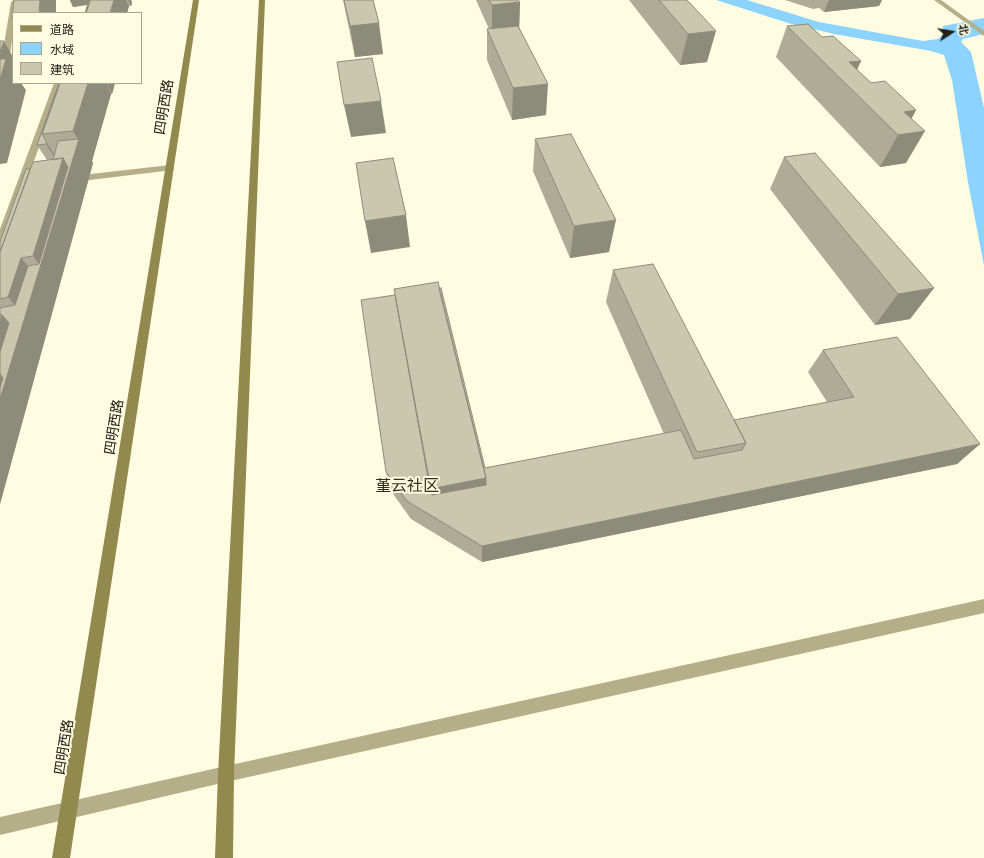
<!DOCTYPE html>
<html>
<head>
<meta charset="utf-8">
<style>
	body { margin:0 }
	#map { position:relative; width:984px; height:858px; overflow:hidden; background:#fffce2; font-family:Lato,"Noto Sans SC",sans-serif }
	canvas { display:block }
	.legend { position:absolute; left:12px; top:12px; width:130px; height:72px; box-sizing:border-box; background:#fffce2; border:1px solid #a7a491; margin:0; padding:5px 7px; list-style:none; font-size:12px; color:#232118 }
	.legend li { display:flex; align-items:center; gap:8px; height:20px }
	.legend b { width:20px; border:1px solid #a7a491 }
	.north { position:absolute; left:932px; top:12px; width:40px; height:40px; -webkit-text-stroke:3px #fffce2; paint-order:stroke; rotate:78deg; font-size:11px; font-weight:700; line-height:16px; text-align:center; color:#232118 }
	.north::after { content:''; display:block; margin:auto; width:14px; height:18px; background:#232118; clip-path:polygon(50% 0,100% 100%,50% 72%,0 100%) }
</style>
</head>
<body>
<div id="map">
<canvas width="984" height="858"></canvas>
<ul class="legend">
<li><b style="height:5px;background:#92894f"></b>道路</li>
<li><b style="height:11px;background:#8cd3ff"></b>水域</li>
<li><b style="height:11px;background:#cac7af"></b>建筑</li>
</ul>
<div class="north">北</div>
</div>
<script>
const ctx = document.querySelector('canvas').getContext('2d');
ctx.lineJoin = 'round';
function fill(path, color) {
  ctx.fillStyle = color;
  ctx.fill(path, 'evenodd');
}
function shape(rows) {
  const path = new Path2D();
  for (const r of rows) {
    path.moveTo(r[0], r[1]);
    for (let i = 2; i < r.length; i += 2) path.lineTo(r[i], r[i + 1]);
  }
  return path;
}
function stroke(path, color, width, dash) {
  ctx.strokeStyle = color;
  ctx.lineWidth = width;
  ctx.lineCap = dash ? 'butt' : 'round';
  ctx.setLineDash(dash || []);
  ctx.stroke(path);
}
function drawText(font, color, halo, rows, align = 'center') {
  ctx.font = font + ' Lato,"Noto Sans SC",sans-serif';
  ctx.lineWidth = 4;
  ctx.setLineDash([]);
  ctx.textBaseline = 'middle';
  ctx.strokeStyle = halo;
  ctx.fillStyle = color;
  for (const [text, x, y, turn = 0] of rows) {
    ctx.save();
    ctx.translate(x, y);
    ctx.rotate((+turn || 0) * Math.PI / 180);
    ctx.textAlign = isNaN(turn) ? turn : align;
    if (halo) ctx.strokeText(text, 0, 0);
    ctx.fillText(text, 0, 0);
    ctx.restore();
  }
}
const water = shape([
	[716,0,747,0,819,22,923,41,938,39,943,34,943,26,984,18,984,34,963,39,961,42,971,52,984,108,984,266,968,182,952,80,944,55,931,51,834,34,788,23]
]);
const service = shape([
	[14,0,17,2,16,13,13,13,13,32,9,63,5,65,1,63,11,2,14,0],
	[54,83,62,83,5,242,0,245,0,229,54,83],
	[170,165,173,166,174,168,173,170,73,182,69,179,73,176,170,165]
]);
const tertiary = shape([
	[934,0,941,0,984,31,984,36,934,0],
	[984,599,984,613,226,782,0,835,0,817,226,766,984,599]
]);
const secondary = shape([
	[193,0,199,0,70,858,52,858,193,0],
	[259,0,265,0,234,774,233,858,215,858,218,774,259,0]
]);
const wall = shape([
	[70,0,131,0,132,3,131,6,129,6,127,13,85,13,88,5,73,7],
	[343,0,373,0,383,54,355,57],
	[476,0,518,0,520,2,519,27,546,115,512,120,487,60,487,29,489,29],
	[629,0,687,0,707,62,680,65],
	[785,0,882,0,879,6,824,12,819,8,813,9],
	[787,26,822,37,861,61,857,70,871,83,916,110,912,118,906,163,880,167,776,57],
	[59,83,115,83,112,94,111,94,92,161,93,163,0,504,0,242,30,169,47,160,37,145],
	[535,139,609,252,570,258,533,171],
	[784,157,934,288,910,319,875,325,770,189],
	[613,270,734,420,827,402,808,372,823,350,980,444,957,464,482,562,411,519,391,491,386,472,395,295,485,468,664,434,606,302]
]);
const shadedWall = shape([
	[40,0,56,0,56,13,39,13],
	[70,0,104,0,91,4,73,7],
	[113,0,126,0,129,6,127,13,110,13],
	[128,0,131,0,132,3,131,6],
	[829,0,882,0,879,6,824,12],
	[520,2,519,33,492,35,492,5],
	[379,23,383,54,355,57,350,26],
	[716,31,707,62,680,65,688,34],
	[4,41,13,57,13,83,21,83,26,90,7,163,0,164,0,52],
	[861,61,849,86,849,62],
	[88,83,106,83,111,94,92,161,93,163,0,504,0,321,2,315,25,317,8,297,0,299,61,167,46,144,47,143,61,165,63,158,79,141,73,131],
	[33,256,41,267,37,277,21,258],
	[107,83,115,83,112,94,107,84],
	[548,84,546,115,512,120,513,88],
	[381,101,386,133,351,137,344,105],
	[916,110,903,134,925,131,906,163,880,167,898,135,904,112],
	[406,215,410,247,371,253,365,221],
	[616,220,609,252,570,258,574,226],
	[934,288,910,319,875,325,898,294],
	[980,444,957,464,482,562,482,546],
	[486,478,486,504,435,513,430,489]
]);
const building = shape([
	[14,0,40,0,39,13,13,13,13,18,12,18,14,0],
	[89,0,90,1,86,13,85,13,89,0],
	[90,0,114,0,110,13,86,13,90,0],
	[344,0,373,0,379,23,350,26,344,0],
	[489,0,518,0,520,2,492,5,489,0],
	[659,0,687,0,716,31,688,34,659,0],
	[808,24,822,37,833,36,861,61,849,62,871,83,885,81,916,110,904,112,925,131,898,135,787,26,808,24],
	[518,26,548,84,513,88,487,29,518,26],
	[0,41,4,41,0,52,0,41],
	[372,58,381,101,344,105,337,62,372,58],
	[0,59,6,59,0,80,0,59],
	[59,83,60,83,42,134,47,143,46,144,37,145,59,83],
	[60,83,88,83,73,131,42,134,60,83],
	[571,134,616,220,574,226,535,139,571,134],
	[79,139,0,399,0,388,3,378,0,374,0,352,9,323,2,315,0,315,0,308,15,305,28,266,39,264,68,167,63,158,53,160,58,141,79,139],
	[815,153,934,288,898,294,784,157,815,153],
	[63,158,33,256,21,258,8,297,0,299,0,252,33,162,63,158],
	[393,158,406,215,365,221,356,163,393,158],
	[26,169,30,169,0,252,0,242,26,169],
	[653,264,746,443,697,452,613,270,653,264],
	[438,282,486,478,430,489,394,289,438,282],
	[441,288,485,468,681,430,694,459,742,450,746,443,734,420,854,397,823,350,897,337,980,444,482,546,407,501,386,472,361,300,395,295,432,495,486,485,486,478,439,289,441,288],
	[0,315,2,315,0,321,0,315]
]);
const streetNames = [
	["四明西路",164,107,-81],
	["四明西路",114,427,-81],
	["四明西路",64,747,-81]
];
const quarterNames = [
	["堇云社区",407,486]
];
fill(water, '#8cd3ff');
fill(service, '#b4af88');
fill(tertiary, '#b4af88');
fill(secondary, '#92894f');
fill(wall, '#aeab96');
fill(shadedWall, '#8d8b7a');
fill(building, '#cac7af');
stroke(building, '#8d8b7a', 1);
drawText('14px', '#232118', '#fffce2', streetNames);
drawText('16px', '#312e1a', '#fffce2', quarterNames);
</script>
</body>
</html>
